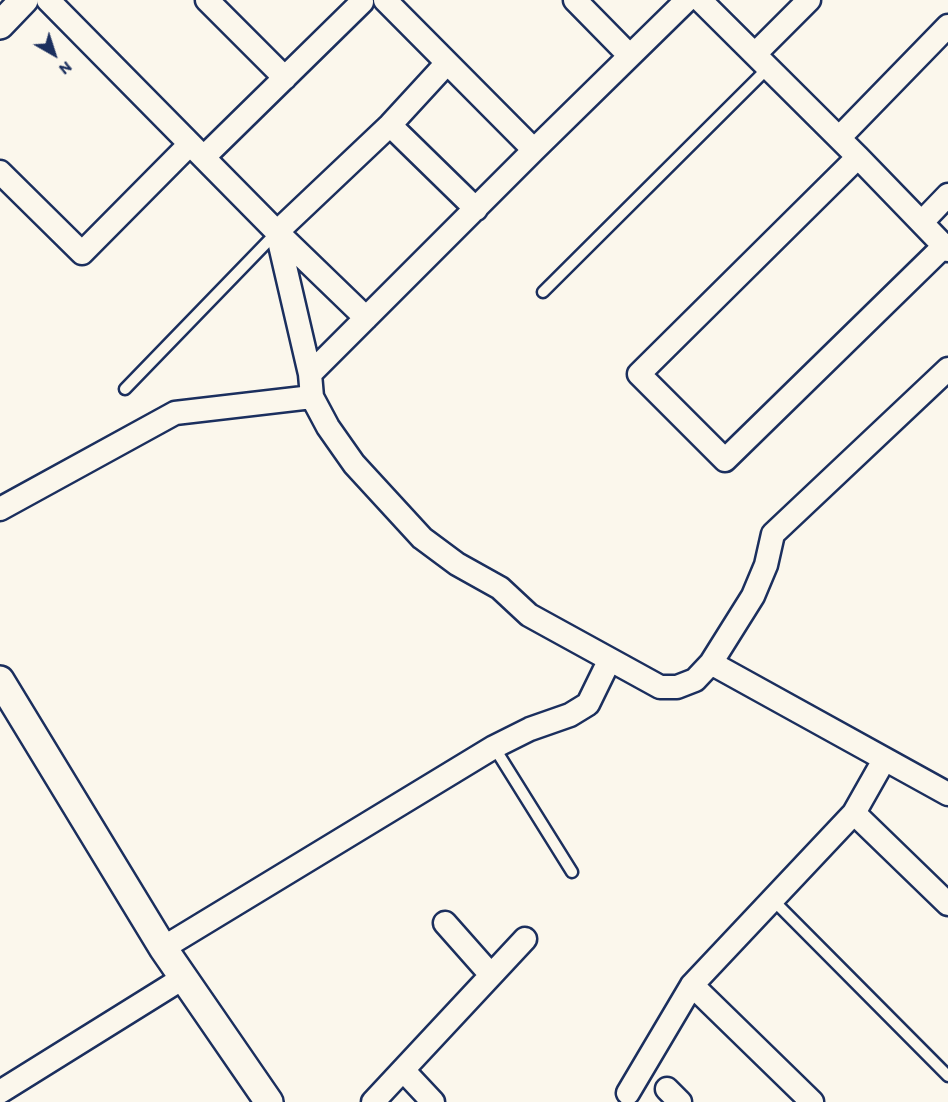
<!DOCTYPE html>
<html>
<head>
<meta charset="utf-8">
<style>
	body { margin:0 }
	#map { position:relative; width:948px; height:1102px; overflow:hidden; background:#fbf7ec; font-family:Itim,sans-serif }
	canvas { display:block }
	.north { position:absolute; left:24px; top:24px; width:60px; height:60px; -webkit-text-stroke:4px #fbf7ec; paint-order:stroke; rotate:141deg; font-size:16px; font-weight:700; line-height:24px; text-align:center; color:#1b2f5e }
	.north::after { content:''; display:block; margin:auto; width:21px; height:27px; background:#1b2f5e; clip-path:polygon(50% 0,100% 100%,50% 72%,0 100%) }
</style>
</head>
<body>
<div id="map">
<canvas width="948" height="1102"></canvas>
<div class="north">N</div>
</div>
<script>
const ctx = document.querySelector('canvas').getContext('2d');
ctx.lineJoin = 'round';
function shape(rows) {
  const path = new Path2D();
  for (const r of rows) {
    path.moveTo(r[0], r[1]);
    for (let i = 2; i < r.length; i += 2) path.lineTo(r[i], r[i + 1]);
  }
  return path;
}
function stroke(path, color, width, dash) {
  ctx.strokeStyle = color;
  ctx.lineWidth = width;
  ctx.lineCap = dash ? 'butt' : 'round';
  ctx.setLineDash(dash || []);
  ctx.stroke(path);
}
const service = shape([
	[543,292,768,68],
	[125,389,277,232],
	[494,747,572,872],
	[772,899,948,1076]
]);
const minor = shape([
	[48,0,277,232,310,374,312,397,328,427,354,464,422,538,457,564,500,588,529,615,660,687,677,687,695,680,711,663,753,596,766,565,773,534,948,369],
	[207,0,285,78],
	[385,0,534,150],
	[575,0,629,55],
	[700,0,858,157,948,250],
	[755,54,809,0],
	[390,125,476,209],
	[839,138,948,26],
	[204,157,362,2],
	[858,157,639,374,725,460,944,246],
	[0,172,82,253,190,144],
	[922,222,948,195],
	[366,318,277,232,390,125,447,63],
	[310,374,534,150,687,0],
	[0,509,175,413,312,397],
	[711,663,948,794],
	[884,760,854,813,948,904],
	[445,923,491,975],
	[163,948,494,747,530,729,570,715,588,704,609,661],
	[692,985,812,1102],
	[403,1070,433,1102],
	[667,1089,680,1102],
	[0,1092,183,978],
	[628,1093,692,985,854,813],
	[373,1102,525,939]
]);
const tertiary = shape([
	[0,25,24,0],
	[0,680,163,948,269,1102]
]);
stroke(service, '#1b2f5e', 15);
stroke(minor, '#1b2f5e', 27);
stroke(tertiary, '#1b2f5e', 32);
stroke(service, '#fbf7ec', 10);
stroke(minor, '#fbf7ec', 22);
stroke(tertiary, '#fbf7ec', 27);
</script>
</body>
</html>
